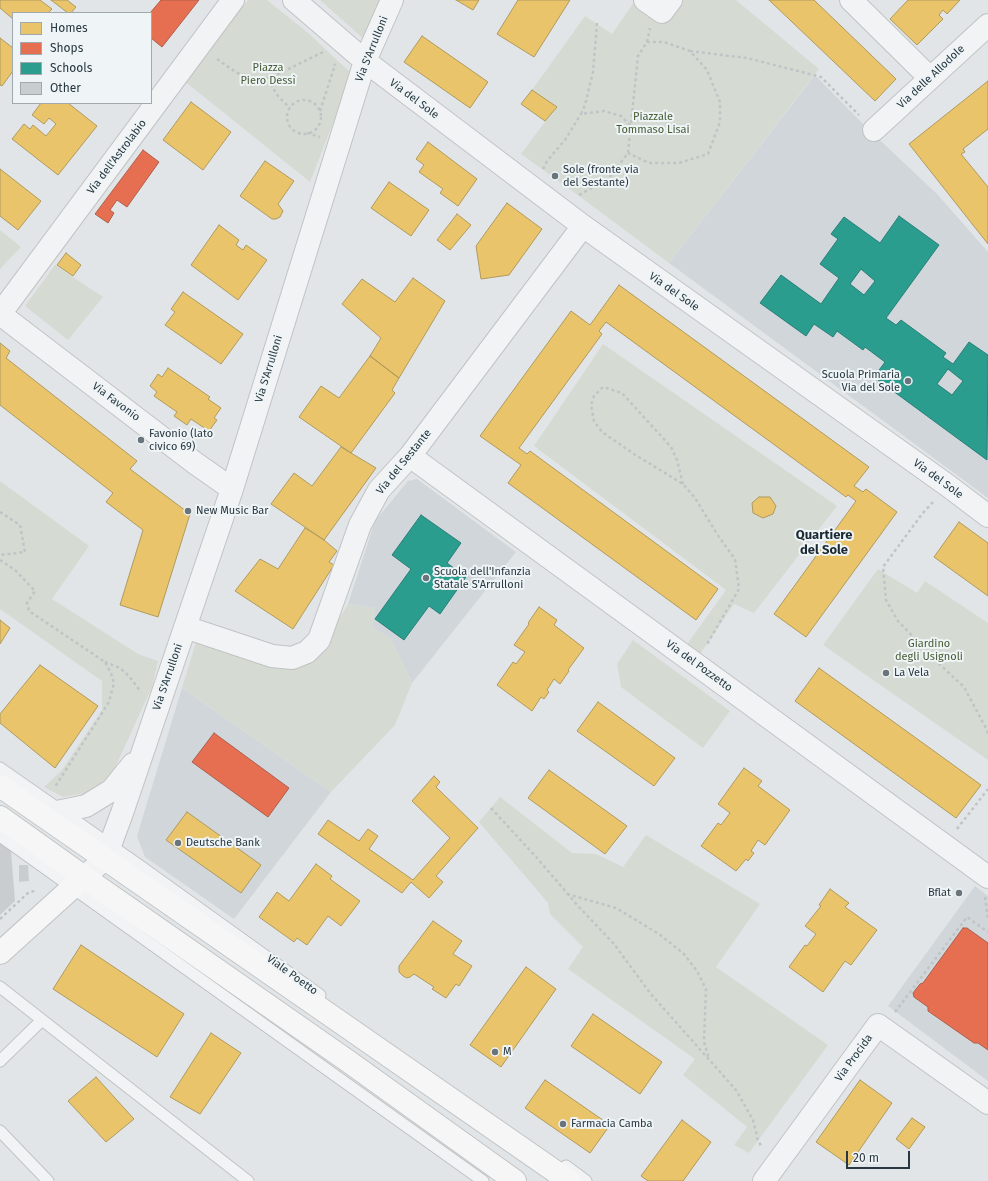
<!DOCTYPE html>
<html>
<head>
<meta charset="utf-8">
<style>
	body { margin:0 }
	#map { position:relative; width:988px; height:1181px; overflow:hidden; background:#e2e5e7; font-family:"Fira Sans",sans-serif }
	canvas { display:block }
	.legend { position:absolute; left:12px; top:12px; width:140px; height:92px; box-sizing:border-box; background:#eff4f7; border:1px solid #9fa9ae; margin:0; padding:5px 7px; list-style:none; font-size:12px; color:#283841 }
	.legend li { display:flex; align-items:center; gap:8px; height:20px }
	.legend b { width:20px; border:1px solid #9fa9ae }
	.scale { position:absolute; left:846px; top:1151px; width:64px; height:18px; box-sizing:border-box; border:2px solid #283841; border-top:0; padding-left:5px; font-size:12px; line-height:14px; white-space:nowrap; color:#283841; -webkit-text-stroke:3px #eff4f7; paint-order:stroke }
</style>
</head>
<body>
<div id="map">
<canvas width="988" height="1181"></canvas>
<ul class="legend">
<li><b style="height:11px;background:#e9c46a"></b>Homes</li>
<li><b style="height:11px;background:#e76f51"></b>Shops</li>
<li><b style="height:11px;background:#2a9d8f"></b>Schools</li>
<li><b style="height:11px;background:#cacdcf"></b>Other</li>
</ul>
<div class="scale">20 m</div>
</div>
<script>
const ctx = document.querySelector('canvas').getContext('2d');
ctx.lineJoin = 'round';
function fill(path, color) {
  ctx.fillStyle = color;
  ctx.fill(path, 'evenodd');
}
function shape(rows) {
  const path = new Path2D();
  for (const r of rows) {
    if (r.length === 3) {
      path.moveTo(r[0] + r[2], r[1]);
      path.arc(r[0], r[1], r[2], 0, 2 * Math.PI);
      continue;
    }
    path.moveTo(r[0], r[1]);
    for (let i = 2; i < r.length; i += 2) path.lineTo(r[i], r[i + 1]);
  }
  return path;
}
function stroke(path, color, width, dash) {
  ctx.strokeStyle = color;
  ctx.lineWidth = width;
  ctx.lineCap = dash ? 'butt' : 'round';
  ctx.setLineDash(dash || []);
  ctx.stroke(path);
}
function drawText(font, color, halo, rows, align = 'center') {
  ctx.font = font + ' "Fira Sans",sans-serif';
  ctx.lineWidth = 4;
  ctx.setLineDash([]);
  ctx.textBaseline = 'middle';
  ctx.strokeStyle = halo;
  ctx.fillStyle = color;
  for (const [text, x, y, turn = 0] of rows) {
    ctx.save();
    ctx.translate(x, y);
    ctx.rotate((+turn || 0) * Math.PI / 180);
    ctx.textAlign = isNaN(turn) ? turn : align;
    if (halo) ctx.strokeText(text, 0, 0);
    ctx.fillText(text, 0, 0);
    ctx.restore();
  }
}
const built = shape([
	[815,75,865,126,938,195,988,252,988,498,669,263],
	[417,479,516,552,412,683,391,639,372,627,375,608,348,604,375,521,408,481],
	[182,688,331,792,234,919,145,857,137,836],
	[975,886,988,896,988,1081,888,1006]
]);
const green = shape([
	[249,0,267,0,307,32,352,74,310,182,183,80,246,2],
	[320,0,382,0,366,41],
	[682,0,736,0,819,69,669,263,579,196,521,154,556,107,532,90,585,16,612,34,634,2,665,22],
	[0,230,21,247,0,269],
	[55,265,103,297,68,340,25,306],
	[603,344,837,506,754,613,734,604,698,657,685,647,726,590,534,446],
	[0,481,89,546,52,599,138,654,158,661,152,687,108,783,94,792,63,797,44,787,62,770,102,710,102,681,0,609],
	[878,569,917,593,925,581,988,623,988,760,823,645],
	[348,604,375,608,372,627,391,639,412,683,395,725,331,792,182,688,197,639,318,655],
	[633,640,730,711,703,748,621,687,617,664],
	[500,797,572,853,596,854,623,867,646,835,760,904,716,967,828,1045,749,1153,734,1145,747,1127,683,1075,695,1059,568,969,583,947,550,914,548,903,479,822]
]);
const homes = shape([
	[0,0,40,0,52,9,48,13,13,13,13,19,0,8,0,0],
	[51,0,67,0,76,7,71,13,68,13,51,0],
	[456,0,479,0,473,10,456,0],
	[518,0,570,0,534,57,497,34,518,0],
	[769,0,814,0,896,79,875,101,769,0],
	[908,0,960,0,947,14,943,10,939,15,943,19,917,45,890,19,908,0],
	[422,36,488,82,470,108,404,62,422,36],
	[0,38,13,48,13,71,2,86,0,85,0,38],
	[988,81,988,129,963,149,965,152,961,154,988,187,988,244,909,144,988,81],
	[532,90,557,107,545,121,521,104,532,90],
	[191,102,231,132,203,170,163,140,191,102],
	[41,103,68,103,97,126,58,175,12,139,24,124,30,129,33,125,46,136,56,124,49,118,44,124,32,115,41,103],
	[428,142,477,179,458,206,440,193,443,189,419,172,424,165,416,159,428,142],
	[265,161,294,181,278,204,283,211,280,217,276,219,272,219,240,196,265,161],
	[0,169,41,201,18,230,0,216,0,169],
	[389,182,429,210,411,236,371,208,389,182],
	[507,203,542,229,509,275,481,279,476,246,507,203],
	[457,214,471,225,450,250,437,240,457,214],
	[219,225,239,240,236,245,243,250,246,245,267,260,238,300,191,265,219,225],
	[66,253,81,265,73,276,57,265,66,253],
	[413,278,445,301,399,378,370,356,381,338,342,304,362,279,395,302,413,278],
	[619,285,869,467,854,486,863,492,866,489,897,512,806,637,774,614,856,501,848,495,846,497,606,322,599,331,602,334,519,448,527,454,530,451,718,589,696,620,508,483,521,465,480,436,571,311,590,325,619,285],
	[183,292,243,334,221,364,165,325,175,312,171,309,183,292],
	[0,343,10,351,6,358,137,461,130,469,190,514,158,617,120,605,143,530,106,502,113,493,0,405,0,343],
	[370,356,399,378,392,390,395,393,351,453,299,417,321,386,339,398,370,356],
	[168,368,210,397,208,399,221,408,214,418,217,420,209,431,191,419,187,425,174,416,177,412,154,396,157,392,150,386,158,374,162,377,168,368],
	[341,447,376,468,324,540,271,504,294,473,312,486,341,447],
	[759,497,770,497,776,506,773,514,763,518,753,513,752,503,759,497],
	[959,522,988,543,988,596,934,557,959,522],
	[305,528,324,540,337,551,329,562,334,565,293,629,235,591,260,559,278,569,305,528],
	[539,607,557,620,554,625,584,648,568,670,569,671,560,684,554,679,547,690,549,692,544,699,541,697,532,711,497,685,513,662,516,664,525,652,514,645,529,624,528,623,539,607],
	[0,620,10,628,0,644,0,620],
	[40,665,98,706,55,768,0,723,0,714,40,665],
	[819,668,981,785,956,818,795,701,819,668],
	[598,702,675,758,654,786,577,731,598,702],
	[744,768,762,781,758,786,790,810,765,845,758,840,751,851,754,853,748,861,746,859,736,871,701,846,718,823,721,825,730,813,718,804,744,768],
	[549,770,627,826,605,854,528,798,549,770],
	[434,776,440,782,436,787,478,828,436,876,443,882,429,898,411,882,402,893,318,834,328,820,359,841,368,829,378,836,369,849,413,880,450,838,412,801,434,776],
	[187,812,261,865,241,893,166,840,187,812],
	[316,864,332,876,330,879,360,901,341,926,328,916,307,945,297,938,294,942,259,917,277,892,289,901,316,864],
	[830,889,849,903,845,907,877,930,851,965,845,961,823,992,789,967,805,945,807,946,816,934,805,926,821,906,819,905,830,889],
	[433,921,462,941,453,954,472,966,459,986,456,984,446,998,432,989,434,987,414,974,410,977,407,978,403,976,399,972,399,966,433,921],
	[81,945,184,1014,157,1057,53,989,81,945],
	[526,967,556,989,501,1067,470,1045,526,967],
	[593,1014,662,1062,640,1094,571,1046,593,1014],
	[211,1033,241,1053,200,1114,170,1097,211,1033],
	[96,1077,134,1119,106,1142,68,1101,96,1077],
	[545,1080,610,1125,590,1153,525,1108,545,1080],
	[860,1080,892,1103,849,1165,816,1142,860,1080],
	[912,1118,925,1127,909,1149,896,1139,912,1118],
	[682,1120,711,1142,683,1181,648,1181,641,1176,682,1120]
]);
const shops = shape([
	[161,0,199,0,162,47,151,38,150,13,161,0],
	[143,150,159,162,127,207,117,200,110,210,114,213,108,223,95,214,143,150],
	[214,733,289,788,268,817,192,762,214,733],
	[963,928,967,928,988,943,988,1050,978,1043,974,1043,928,1011,928,1007,914,997,913,993,920,984,923,983,963,928]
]);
const schools = shape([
	[899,216,939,245,886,318,896,325,901,320,946,353,943,357,953,364,969,342,988,355,987,460,874,377,885,362,865,347,863,350,837,331,833,337,814,324,806,336,760,303,781,275,821,304,839,278,820,264,838,239,831,234,844,217,880,243,899,216],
	[861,269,875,281,864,295,850,284,861,269],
	[948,369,963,381,952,395,937,384,948,369],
	[421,515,461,543,447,563,466,577,440,614,429,606,404,640,375,619,411,569,392,555,421,515]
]);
const building = shape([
	[0,843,11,851,15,901,0,915],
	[19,865,28,865,29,881,19,882]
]);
const path = shape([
	[597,23,593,72,585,105,581,114,604,111,621,116,631,126],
	[647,42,650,28],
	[690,51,747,58,821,77,859,115],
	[217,59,237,73,256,78,270,78,323,52],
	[270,78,272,87,278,96,290,108],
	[304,117,17],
	[320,111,335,65,334,64],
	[307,133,320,137],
	[543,169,547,161,565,140,581,114],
	[579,195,608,179,628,153,638,56,647,42,664,42,690,51,707,70,720,102,720,122,708,154,679,163,649,163,628,153],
	[683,484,677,460,671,447,622,393,603,387,594,396,591,405,594,421,602,432,634,454,683,484,695,498,719,537,735,559,739,589,706,646],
	[933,502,922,514,883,567,886,600,898,621,936,661,964,687,987,730,988,734],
	[0,512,20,525,25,552,0,555],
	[0,560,15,570,35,591,27,603,29,611,105,662,111,673,114,683,109,702,55,787],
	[105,662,120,668,129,676,140,691],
	[491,808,537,858,579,907,614,944,650,993,736,1090,753,1120,758,1141,762,1147],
	[957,829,988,789],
	[567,894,616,908,659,934,684,954,697,971,706,989,704,1042,709,1059],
	[985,897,988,920],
	[0,919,29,892,35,891],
	[895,1012,967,917,988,932]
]);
const lane = shape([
	[0,768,136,863,320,995],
	[0,836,483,1181],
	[0,987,248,1181],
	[0,1061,42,1020],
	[0,1131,48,1181],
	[566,1166,586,1181]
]);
const street = shape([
	[294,0,365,61,583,226,947,485,988,516],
	[645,0,662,12,671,0],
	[851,0,930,78],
	[874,130,988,25],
	[410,456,988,877],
	[232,489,195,463,0,314,233,0],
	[185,627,272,656,292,658,307,652,319,640,360,525,379,490,410,456,583,226],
	[42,815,86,806,112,790,133,764],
	[84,877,105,859,122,813,232,489,365,61,392,0],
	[764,1181,878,1025,988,1103]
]);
const secondary = shape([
	[0,786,569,1181],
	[0,817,84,877,345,1059,515,1181],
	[0,953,84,877]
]);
const markers = [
	[555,176,4,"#69757b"],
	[908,381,4,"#69757b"],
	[141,440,4,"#69757b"],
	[188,511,4,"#69757b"],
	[426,578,4,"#69757b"],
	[886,673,4,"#69757b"],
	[178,843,4,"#69757b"],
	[959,893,4,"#69757b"],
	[495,1052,4,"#69757b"],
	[563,1124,4,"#69757b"]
];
const streetNames = [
	["Via S'Arrulloni",372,49,-68],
	["Via delle Allodole",931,77,-43],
	["Via del Sole",414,99,37],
	["Via dell'Astrolabio",117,157,-53],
	["Via del Sole",674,292,35],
	["Via S'Arrulloni",269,369,-73],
	["Via Favonio",116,402,37],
	["Via del Sestante",404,462,-51],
	["Via del Sole",938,479,36],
	["Via del Pozzetto",699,666,36],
	["Via S'Arrulloni",168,677,-71],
	["Viale Poetto",292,975,36],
	["Via Procida",854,1058,-54]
];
const parkNames = [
	["Piazza",268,68],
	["Piero Dessì",268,81],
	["Piazzale",653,117],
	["Tommaso Lisai",653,130],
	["Giardino",929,644],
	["degli Usignoli",929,657]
];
const poiNames = [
	["Sole (fronte via",563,170],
	["del Sestante)",563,183],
	["Scuola Primaria",900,375,"right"],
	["Via del Sole",900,388,"right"],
	["Favonio (lato",149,434],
	["civico 69)",149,447],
	["New Music Bar",196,511],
	["Scuola dell'Infanzia",434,572],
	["Statale S'Arrulloni",434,585],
	["La Vela",894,673],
	["Deutsche Bank",186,843],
	["Bflat",951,893,"right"],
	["M",503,1052],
	["Farmacia Camba",571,1124]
];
const quarterNames = [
	["Quartiere",824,535],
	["del Sole",824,550]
];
fill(built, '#d0d6da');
fill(green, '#d5dbd2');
fill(homes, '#e9c46a');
stroke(homes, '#af9a5e', 1);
fill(shops, '#e76f51');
stroke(shops, '#ae5e4c', 1);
fill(schools, '#2a9d8f');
stroke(schools, '#297f78', 1);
fill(building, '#cacdcf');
stroke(lane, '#c0c3c5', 13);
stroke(street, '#c0c3c5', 24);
stroke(secondary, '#c0c3c5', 24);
stroke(path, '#c0c4c6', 2.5, [3, 3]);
stroke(lane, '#f1f3f4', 11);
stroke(street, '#f1f3f4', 22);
stroke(secondary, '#f6f6f6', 22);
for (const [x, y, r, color] of markers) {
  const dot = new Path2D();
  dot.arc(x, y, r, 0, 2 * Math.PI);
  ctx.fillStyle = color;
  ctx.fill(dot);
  stroke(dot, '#eff4f7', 1.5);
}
drawText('11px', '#283841', '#eff4f7', streetNames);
drawText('11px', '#485d35', '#eff4f7', parkNames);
drawText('11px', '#283841', '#eff4f7', poiNames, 'left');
drawText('bold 13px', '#1a2932', '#eff4f7', quarterNames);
</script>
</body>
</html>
